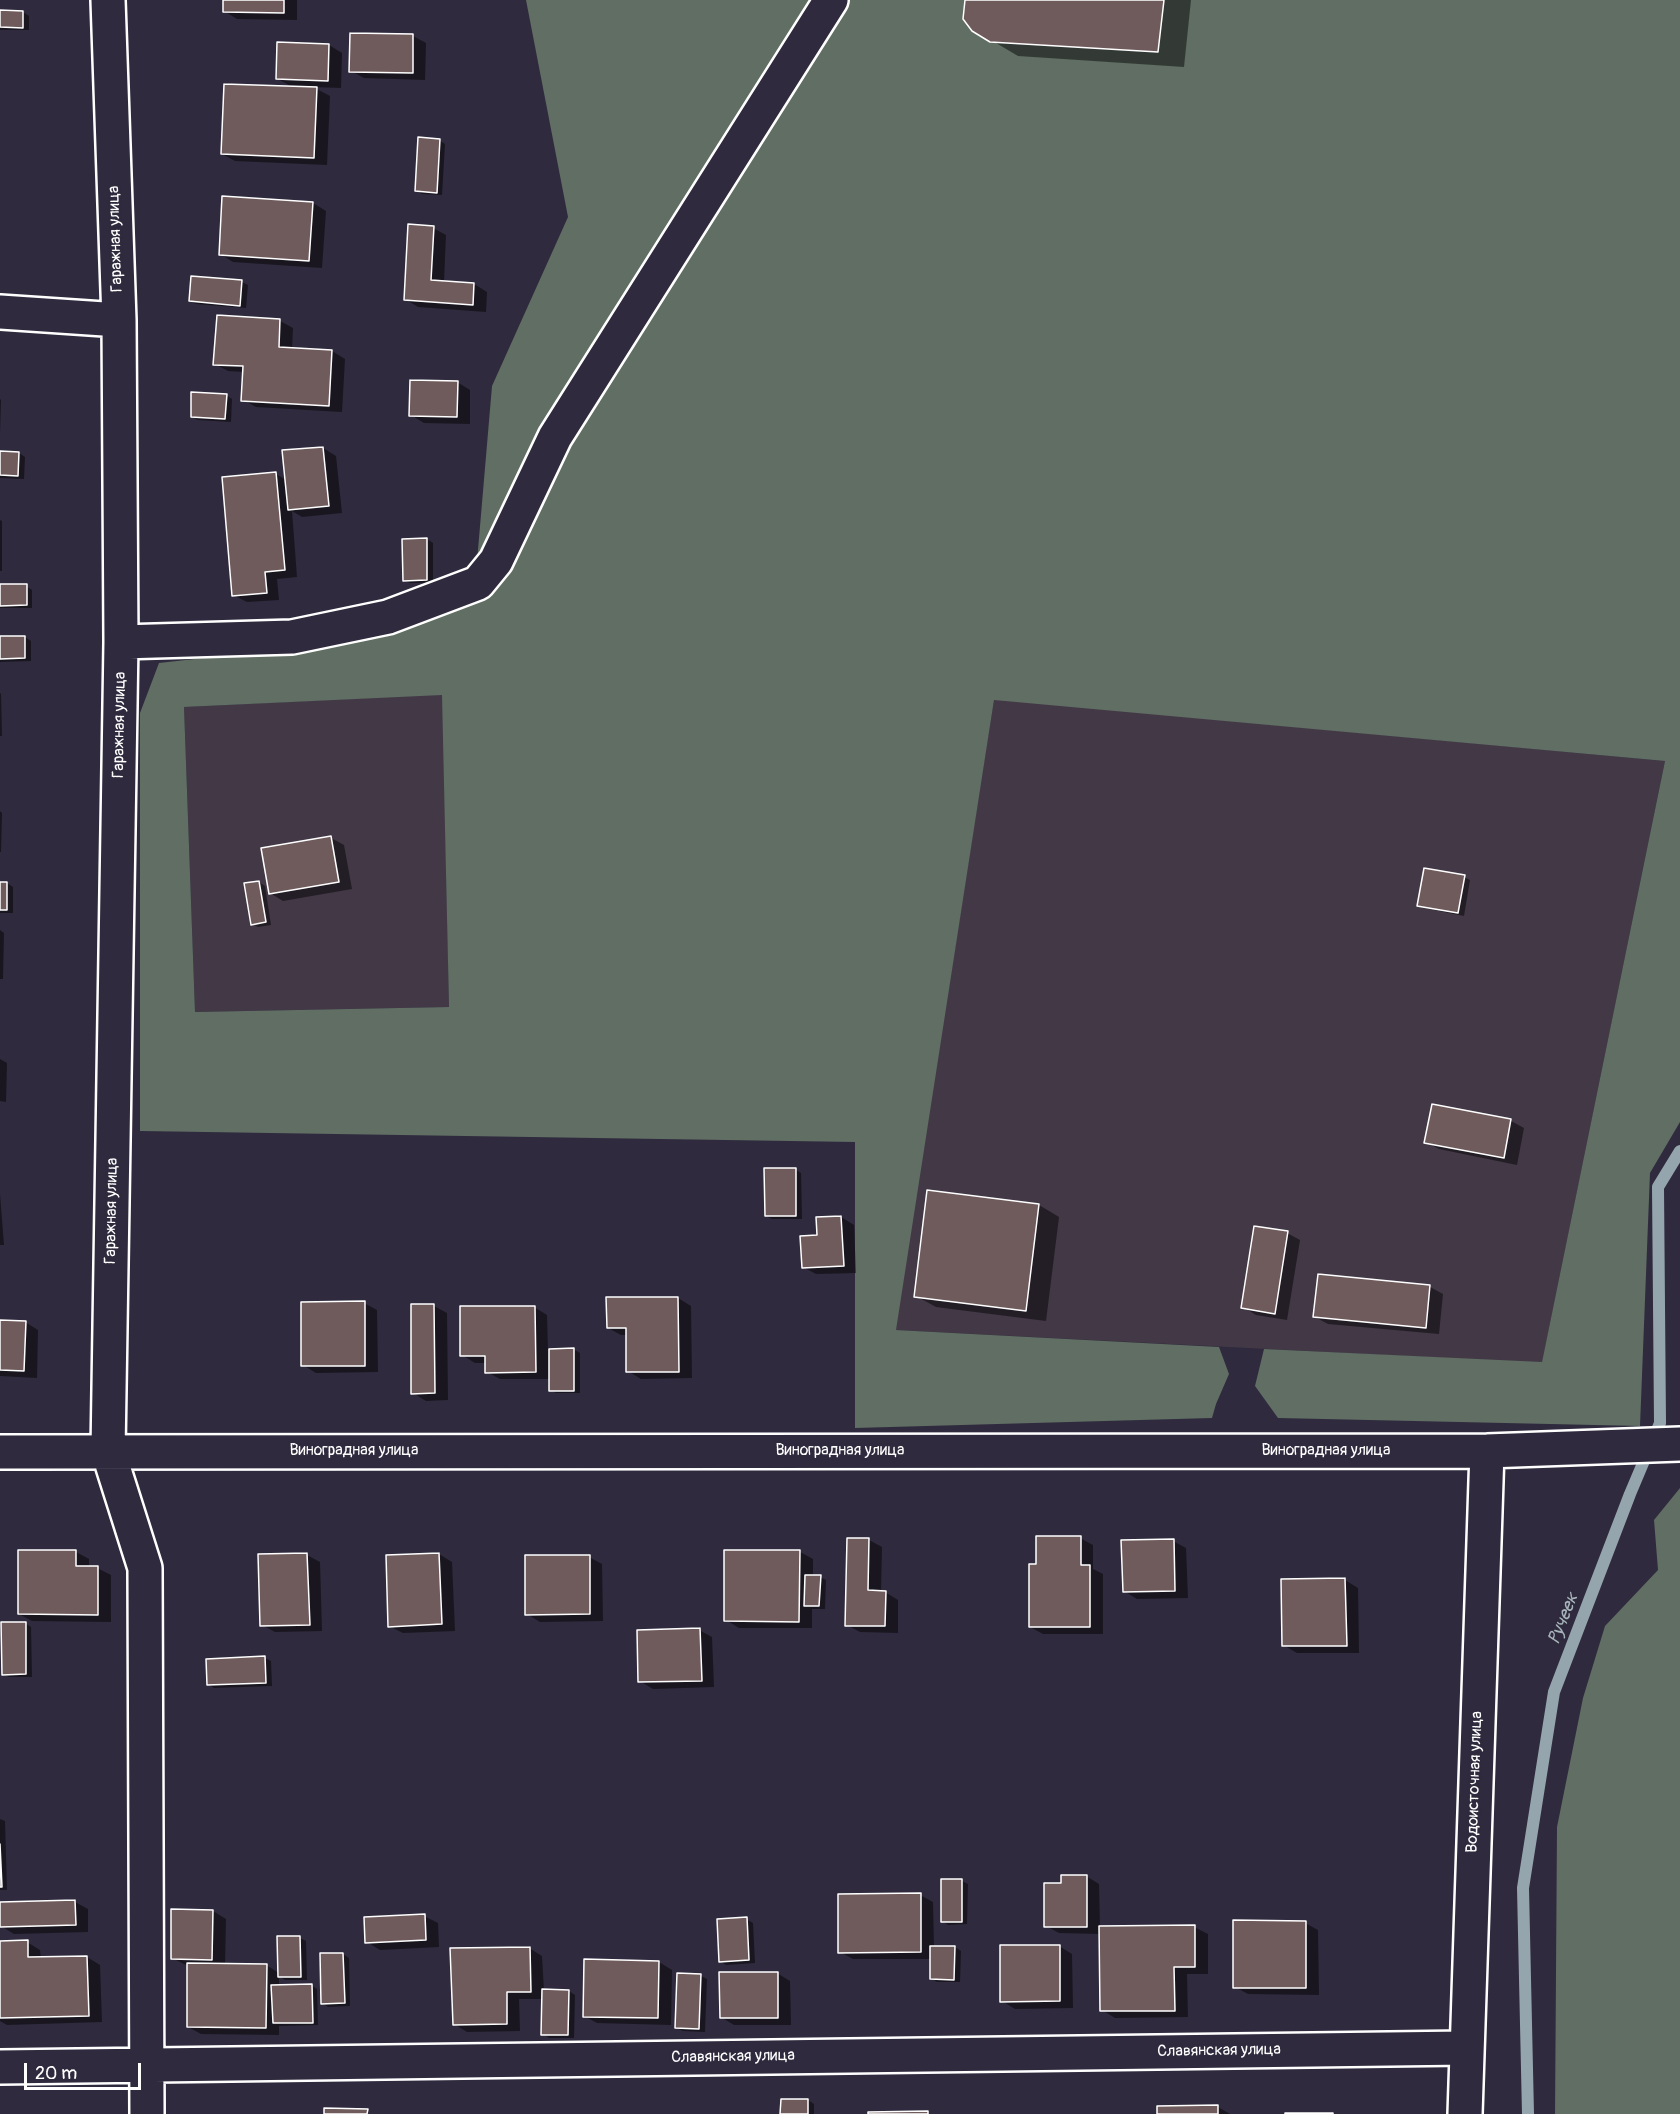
<!DOCTYPE html>
<html>
<head>
<meta charset="utf-8">
<style>
	body { margin:0 }
	#map { position:relative; width:1680px; height:2114px; overflow:hidden; background:#2f2a3d; font-family:Pangolin,sans-serif }
	canvas { display:block }
	.scale { position:absolute; left:24px; top:2063px; width:117px; height:27px; box-sizing:border-box; border:3px solid #fff; border-top:0; padding-left:8px; font-size:18px; line-height:21px; white-space:nowrap; color:#fff; -webkit-text-stroke:4px #2f2a3d; paint-order:stroke }
</style>
</head>
<body>
<div id="map">
<canvas width="1680" height="2114"></canvas>
<div class="scale">20 m</div>
</div>
<script>
const ctx = document.querySelector('canvas').getContext('2d');
ctx.lineJoin = 'round';
function fill(path, color) {
  ctx.fillStyle = color;
  ctx.fill(path, 'evenodd');
}
function shape(rows) {
  const path = new Path2D();
  for (const r of rows) {
    path.moveTo(r[0], r[1]);
    for (let i = 2; i < r.length; i += 2) path.lineTo(r[i], r[i + 1]);
  }
  return path;
}
function stroke(path, color, width, dash) {
  ctx.strokeStyle = color;
  ctx.lineWidth = width;
  ctx.lineCap = dash ? 'butt' : 'round';
  ctx.setLineDash(dash || []);
  ctx.stroke(path);
}
function drawText(font, color, halo, rows, align = 'center') {
  ctx.font = font + ' Pangolin,sans-serif';
  ctx.lineWidth = 5;
  ctx.setLineDash([]);
  ctx.textBaseline = 'middle';
  ctx.strokeStyle = halo;
  ctx.fillStyle = color;
  for (const [text, x, y, turn = 0] of rows) {
    ctx.save();
    ctx.translate(x, y);
    ctx.rotate((+turn || 0) * Math.PI / 180);
    ctx.textAlign = isNaN(turn) ? turn : align;
    if (halo) ctx.strokeText(text, 0, 0);
    ctx.fillText(text, 0, 0);
    ctx.restore();
  }
}
const built = shape([
	[443,694,449,1007,195,1012,184,707],
	[994,699,1665,761,1542,1363,895,1330]
]);
const green = shape([
	[526,0,965,0,963,19,990,42,1158,52,1164,0,1680,0,1680,1122,1650,1173,1640,1426,1278,1418,1255,1386,1264,1349,1542,1362,1665,761,994,700,896,1330,1219,1347,1229,1374,1216,1404,1212,1418,855,1428,855,1142,140,1131,140,713,159,663,221,656,476,573,492,386,568,217],
	[442,695,449,1007,195,1012,184,707],
	[1680,1488,1680,2114,1555,2114,1557,1827,1583,1698,1605,1626,1658,1570,1654,1520]
]);
const shadow = shape([
	[224,0,297,0,297,20,237,19,224,11],
	[966,0,1191,0,1184,67,1018,56,991,40],
	[0,12,23,12,29,16,29,30,0,30],
	[413,36,426,43,425,80,364,78,351,71],
	[329,45,342,53,341,88,313,87,330,96,327,165,235,161,222,154,294,88,278,79],
	[439,140,445,144,442,195,422,194,416,190],
	[313,203,326,211,322,268,233,262,220,254],
	[433,228,446,235,444,282,474,284,487,292,486,312,418,307,405,299],
	[242,282,248,285,246,308,196,304,190,301],
	[280,321,293,328,292,349,332,351,345,359,342,412,256,407,243,400,244,372,228,371,215,364],
	[457,382,470,390,470,424,424,423,411,415],
	[226,395,232,399,231,422,198,420,192,417],
	[0,399,1,400,0,434],
	[323,448,336,456,342,513,302,517,292,511,297,577,277,579,279,600,247,602,233,595,276,474,286,480],
	[0,452,19,453,25,457,24,479,0,478],
	[0,520,2,521,2,571,0,571],
	[427,539,433,543,433,583,410,583,404,580],
	[0,586,26,586,32,590,32,608,0,608],
	[25,637,31,641,31,661,0,662,0,638],
	[0,693,1,694,2,736,0,736],
	[0,811,2,813,1,852,0,852],
	[331,838,344,845,352,889,283,901,270,893],
	[1464,877,1470,880,1464,916,1424,908,1418,905],
	[259,882,265,886,271,925,258,927,252,924],
	[0,883,7,883,13,887,13,913,0,913],
	[0,930,4,933,3,979,0,979],
	[0,1059,7,1063,6,1102,0,1101],
	[1511,1121,1524,1128,1517,1165,1439,1149,1426,1142],
	[795,1169,801,1173,802,1219,772,1219,766,1216],
	[0,1194,4,1245,0,1245],
	[1039,1205,1059,1217,1046,1321,936,1307,916,1296],
	[841,1217,854,1225,856,1273,816,1274,803,1267,819,1237],
	[1287,1233,1300,1240,1287,1320,1256,1315,1243,1307],
	[1430,1287,1443,1294,1439,1334,1328,1324,1315,1317],
	[678,1298,691,1306,692,1378,641,1379,628,1371,627,1335,621,1335,608,1328],
	[364,1303,377,1310,378,1372,316,1373,303,1365],
	[434,1306,447,1313,448,1400,426,1401,413,1393],
	[534,1307,547,1315,548,1350,573,1349,580,1353,580,1393,556,1393,550,1390,550,1379,500,1379,487,1372,486,1363,475,1363,462,1355],
	[0,1321,25,1322,38,1330,37,1378,0,1376],
	[1080,1538,1093,1545,1093,1569,1103,1574,1103,1634,1043,1634,1030,1627,1037,1565],
	[869,1540,882,1547,881,1592,885,1592,898,1600,898,1633,860,1632,847,1625],
	[1173,1541,1186,1548,1188,1598,1137,1599,1124,1591],
	[76,1552,89,1559,89,1568,97,1568,111,1575,111,1622,32,1621,19,1614],
	[800,1552,813,1559,813,1577,820,1577,826,1580,825,1609,812,1609,812,1628,739,1628,726,1620],
	[439,1554,452,1562,455,1631,403,1633,389,1626],
	[307,1555,320,1562,322,1631,275,1632,262,1625],
	[589,1557,602,1564,603,1621,540,1622,527,1614],
	[1345,1580,1358,1588,1359,1653,1297,1653,1283,1645,1283,1581],
	[25,1623,31,1627,32,1677,9,1677,3,1674],
	[699,1630,712,1637,714,1687,653,1689,640,1681],
	[265,1658,271,1661,272,1686,214,1688,208,1684],
	[0,1819,5,1821,7,1890,0,1890],
	[1086,1876,1099,1884,1100,1928,1194,1927,1208,1934,1208,1974,1187,1974,1188,2017,1115,2018,1102,2010,1101,1934,1059,1933,1046,1926,1063,1885],
	[962,1881,968,1884,967,1924,948,1925,942,1921],
	[920,1895,933,1902,934,1947,955,1947,961,1951,960,1982,937,1982,931,1978,931,1959,853,1959,840,1952],
	[75,1902,88,1909,88,1932,14,1934,1,1926,0,1904],
	[173,1911,213,1911,226,1919,225,1965,266,1965,279,1973,300,1938,306,1941,307,1980,285,1980,279,1976,279,1986,311,1985,317,1989,318,2025,279,2026,279,2035,201,2034,188,2027,188,1966,172,1958],
	[424,1916,438,1923,439,1947,380,1950,367,1942],
	[746,1919,753,1923,755,1963,726,1965,720,1961],
	[1305,1923,1318,1930,1319,1995,1248,1994,1235,1987],
	[27,1942,40,1950,41,1959,87,1957,100,1965,102,2022,7,2025,0,2021,0,1943],
	[1059,1946,1072,1954,1073,2008,1015,2009,1002,2001],
	[529,1948,542,1956,544,1991,569,1991,575,1995,574,2038,549,2038,543,2034,543,1999,519,1999,520,2031,467,2032,454,2024],
	[343,1954,349,1958,350,2006,328,2007,322,2003],
	[659,1962,672,1970,671,2025,597,2023,584,2016],
	[777,1973,790,1981,791,2025,734,2025,721,2017],
	[701,1976,707,1979,705,2032,683,2031,677,2028],
	[808,2100,814,2104,814,2114,782,2114],
	[1218,2107,1230,2114,1158,2114]
]);
const stream = shape([
	[1528,2114,1523,1888,1554,1692,1630,1494,1660,1423,1658,1187,1680,1151]
]);
const building = shape([
	[223,0,284,0,284,13,223,12,223,0],
	[965,0,1164,0,1158,52,990,42,972,31,963,19,965,0],
	[0,10,23,11,23,28,0,27,0,10],
	[350,33,413,34,413,73,349,72,350,33],
	[277,42,329,44,328,81,276,79,277,42],
	[224,84,317,87,314,158,221,154,224,84],
	[418,137,440,139,437,193,415,191,418,137],
	[222,196,313,202,309,261,219,255,222,196],
	[408,224,434,226,431,280,474,283,473,305,404,300,408,224],
	[191,276,242,280,240,306,189,301,191,276],
	[217,315,280,319,279,347,332,350,329,406,241,401,243,366,213,365,217,315],
	[410,380,458,381,457,417,409,416,410,380],
	[191,392,227,394,225,419,191,417,191,392],
	[323,447,329,506,288,510,282,450,323,447],
	[0,451,19,452,18,476,0,475,0,451],
	[276,472,285,570,265,572,267,593,232,596,222,477,276,472],
	[427,538,427,580,403,581,402,539,427,538],
	[0,584,27,584,27,605,0,606,0,584],
	[0,636,25,636,25,658,0,659,0,636],
	[331,836,339,882,269,894,261,848,331,836],
	[1424,868,1465,875,1458,913,1417,906,1424,868],
	[259,881,266,922,251,925,244,883,259,881],
	[0,882,7,882,7,910,0,910,0,882],
	[1432,1104,1511,1119,1504,1158,1424,1143,1432,1104],
	[764,1168,796,1168,796,1216,765,1216,764,1168],
	[927,1190,1039,1204,1026,1311,914,1297,927,1190],
	[841,1216,844,1266,802,1268,800,1236,817,1235,816,1217,841,1216],
	[1254,1226,1288,1231,1275,1314,1241,1308,1254,1226],
	[1318,1274,1430,1285,1426,1328,1313,1317,1318,1274],
	[606,1297,678,1297,679,1372,626,1372,626,1328,607,1328,606,1297],
	[365,1301,365,1366,301,1366,301,1302,365,1301],
	[411,1304,434,1304,435,1393,411,1394,411,1304],
	[460,1306,535,1306,536,1372,485,1373,485,1356,460,1356,460,1306],
	[0,1320,26,1321,24,1371,0,1370,0,1320],
	[574,1348,574,1391,549,1391,549,1349,574,1348],
	[1036,1536,1081,1536,1081,1565,1090,1565,1090,1627,1029,1627,1029,1564,1036,1564,1036,1536],
	[847,1538,869,1538,868,1590,886,1591,885,1626,845,1626,847,1538],
	[1174,1539,1175,1591,1123,1592,1121,1540,1174,1539],
	[18,1550,76,1550,76,1566,98,1566,98,1615,18,1614,18,1550],
	[724,1550,800,1550,799,1622,724,1621,724,1550],
	[307,1553,310,1625,260,1626,258,1554,307,1553],
	[439,1553,442,1624,388,1627,386,1555,439,1553],
	[525,1555,590,1555,590,1614,525,1615,525,1555],
	[805,1575,821,1575,819,1606,804,1606,805,1575],
	[1345,1578,1347,1646,1282,1646,1281,1579,1345,1578],
	[1,1622,26,1622,26,1674,2,1675,1,1622],
	[700,1628,702,1681,638,1682,637,1630,700,1628],
	[265,1656,266,1683,207,1685,206,1659,265,1656],
	[0,1844,2,1887,0,1887,0,1844],
	[1061,1875,1087,1875,1087,1927,1044,1927,1044,1883,1061,1883,1061,1875],
	[941,1879,962,1879,962,1922,941,1922,941,1879],
	[921,1893,921,1952,838,1953,838,1894,921,1893],
	[75,1900,76,1925,0,1927,0,1902,75,1900],
	[171,1909,213,1910,212,1960,171,1959,171,1909],
	[425,1914,426,1940,365,1943,364,1917,425,1914],
	[747,1917,749,1960,719,1962,717,1919,747,1917],
	[1233,1920,1306,1921,1306,1988,1233,1988,1233,1920],
	[1195,1925,1195,1967,1174,1967,1175,2011,1100,2011,1099,1926,1195,1925],
	[277,1936,300,1936,301,1977,278,1977,277,1936],
	[28,1940,28,1957,87,1956,89,2016,0,2018,0,1941,28,1940],
	[1000,1945,1060,1945,1060,2001,1000,2002,1000,1945],
	[930,1946,955,1946,954,1980,930,1979,930,1946],
	[530,1947,531,1992,507,1992,507,2024,453,2025,450,1948,530,1947],
	[320,1953,343,1953,345,2003,321,2004,320,1953],
	[584,1959,659,1961,658,2018,583,2017,584,1959],
	[187,1963,267,1964,266,2028,187,2027,187,1963],
	[719,1972,778,1972,778,2018,720,2018,719,1972],
	[677,1973,701,1974,699,2029,675,2028,677,1973],
	[312,1984,313,2023,273,2023,271,1985,312,1984],
	[542,1989,569,1990,568,2035,541,2035,542,1989],
	[781,2099,808,2099,808,2114,780,2114,781,2099],
	[1218,2105,1218,2114,1157,2114,1157,2106,1218,2105],
	[324,2108,368,2109,367,2114,324,2114,324,2108],
	[928,2111,928,2114,868,2114,868,2112,928,2111],
	[1285,2113,1333,2113,1333,2114,1285,2114,1285,2113]
]);
const minor = shape([
	[108,0,119,320,121,642,108,1451,145,1568,147,2114],
	[0,312,119,320],
	[121,642,292,637,388,617,478,583,496,561,555,437,831,0],
	[0,1452,1487,1451,1680,1444],
	[0,2067,1466,2048],
	[1465,2114,1487,1451]
]);
const streetNames = [
	["Гаражная улица",116,239,-92],
	["Гаражная улица",120,725,-89],
	["Гаражная улица",112,1211,-89],
	["Виноградная улица",354,1451],
	["Виноградная улица",840,1451],
	["Виноградная улица",1326,1451],
	["Водоисточная улица",1475,1782,-88],
	["Славянская улица",1219,2051,-1],
	["Славянская улица",733,2057,-1]
];
const waterNames = [
	["Ручеек",1564,1619,-68]
];
fill(built, '#423846');
fill(green, '#606e64');
fill(shadow, '#0007');
stroke(stream, '#95a5ad', 12);
fill(building, '#6f5a5c');
stroke(building, '#fff', 1.5);
stroke(minor, '#fff', 38);
stroke(minor, '#2f2a3d', 33);
drawText('16px', '#fff', '#2f2a3d', streetNames);
drawText('italic 18px', '#a7b4bb', '#2f2a3d', waterNames);
</script>
</body>
</html>
